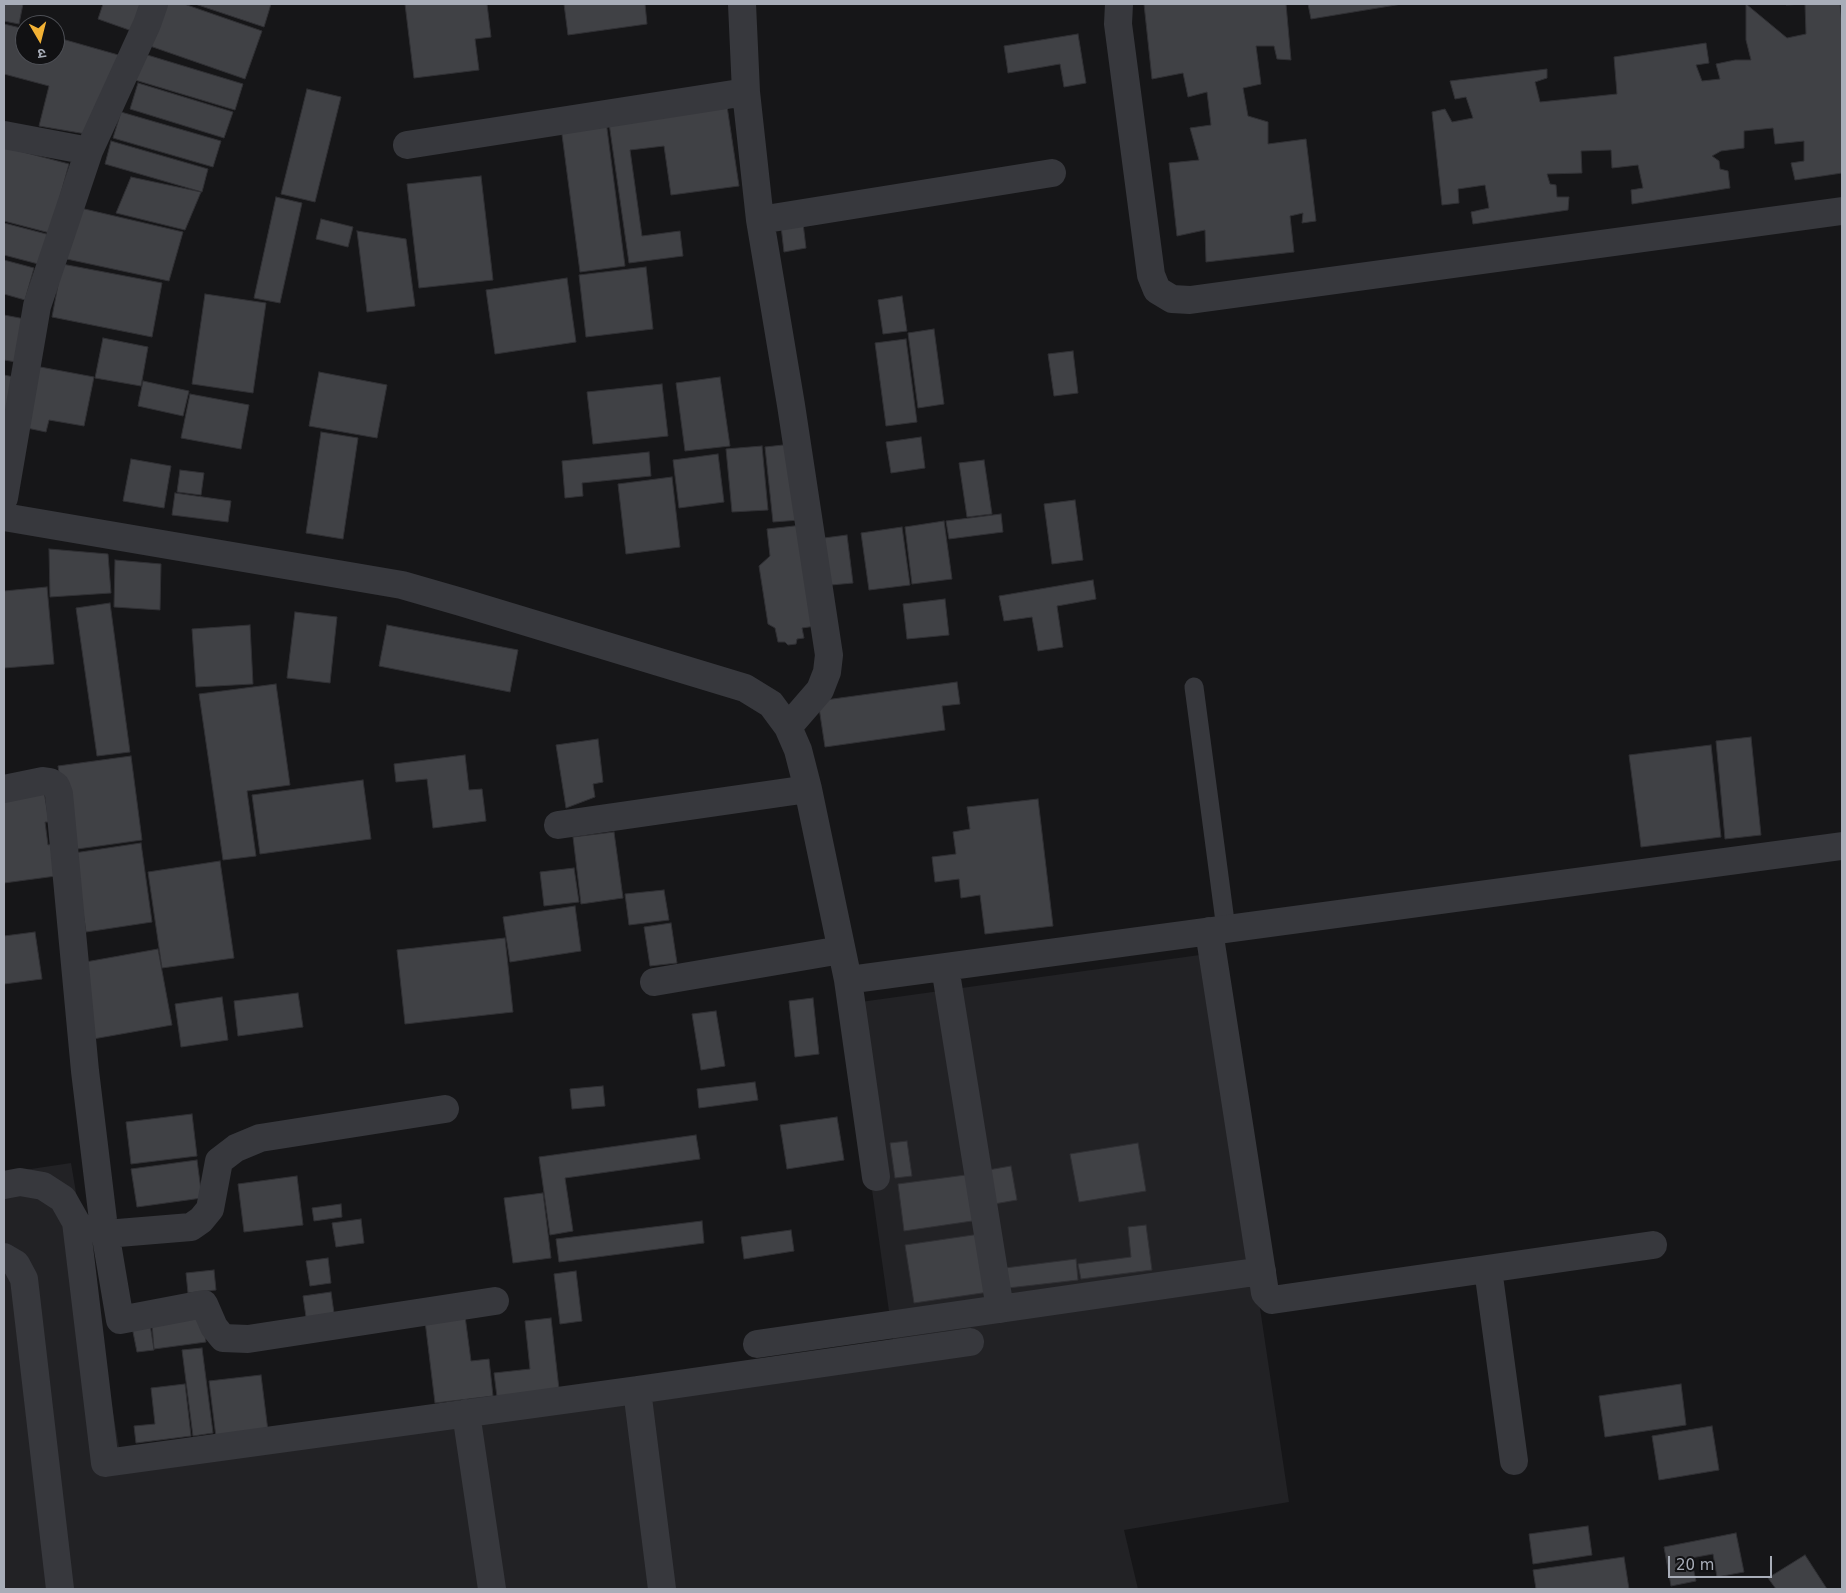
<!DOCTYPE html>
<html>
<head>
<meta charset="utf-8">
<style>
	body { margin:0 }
	#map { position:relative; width:1846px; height:1593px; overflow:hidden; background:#161618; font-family:"DejaVu Sans","Noto Sans Devanagari",sans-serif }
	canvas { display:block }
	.frame { position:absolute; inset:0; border:5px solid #a8adb8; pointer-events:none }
	.north { position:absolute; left:15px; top:15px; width:50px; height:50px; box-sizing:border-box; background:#111113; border:1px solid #4d4f55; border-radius:50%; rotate:172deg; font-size:14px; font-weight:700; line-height:20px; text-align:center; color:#a8adb8 }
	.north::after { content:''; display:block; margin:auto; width:18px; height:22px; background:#f2b134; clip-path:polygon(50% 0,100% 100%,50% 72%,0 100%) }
	.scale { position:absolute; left:1668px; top:1556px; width:104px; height:22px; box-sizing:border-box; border:2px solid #a8adb8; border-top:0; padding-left:6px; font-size:15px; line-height:18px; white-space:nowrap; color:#a8adb8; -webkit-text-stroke:4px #111113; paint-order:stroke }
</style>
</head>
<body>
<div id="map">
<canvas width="1846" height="1593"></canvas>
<div class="frame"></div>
<div class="north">उ</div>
<div class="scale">20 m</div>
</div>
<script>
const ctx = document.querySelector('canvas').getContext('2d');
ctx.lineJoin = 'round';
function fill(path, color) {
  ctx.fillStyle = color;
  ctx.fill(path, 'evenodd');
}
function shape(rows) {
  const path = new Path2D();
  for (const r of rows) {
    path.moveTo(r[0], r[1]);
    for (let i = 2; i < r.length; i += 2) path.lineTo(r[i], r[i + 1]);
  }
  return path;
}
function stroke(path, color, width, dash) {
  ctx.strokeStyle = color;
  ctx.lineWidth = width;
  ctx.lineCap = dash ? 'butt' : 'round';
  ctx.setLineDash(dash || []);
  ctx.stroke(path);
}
const built = shape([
	[1207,954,1289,1502,1124,1530,1138,1589,4,1589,4,1173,71,1163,123,1471,893,1340,846,1004]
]);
const building = shape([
	[4,4,23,4,19,24,4,21,4,4],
	[103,4,141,4,132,31,98,19,103,4],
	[162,4,184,4,262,31,245,79,147,45,162,4],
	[195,4,271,4,264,27,195,4],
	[405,4,487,4,491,37,475,39,479,70,414,78,405,4],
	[564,4,645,4,647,24,568,35,564,4],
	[1144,4,1286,4,1291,60,1277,59,1274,46,1256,46,1261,84,1243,88,1248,116,1268,122,1268,144,1306,139,1316,221,1302,223,1303,213,1290,216,1294,252,1206,262,1205,230,1177,236,1169,163,1199,160,1190,128,1211,125,1207,92,1188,97,1183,73,1152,79,1144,4],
	[1308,4,1402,4,1311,19,1308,4],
	[1746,4,1787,38,1806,34,1805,4,1786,5,1786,4,1840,4,1842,23,1842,173,1795,180,1791,163,1804,161,1804,141,1775,144,1773,128,1744,131,1744,148,1721,151,1712,156,1719,161,1720,169,1728,171,1730,188,1632,204,1631,190,1643,188,1638,165,1612,168,1611,150,1581,151,1582,173,1547,174,1550,184,1556,185,1557,197,1569,197,1568,210,1473,224,1471,212,1489,208,1485,185,1458,189,1459,203,1442,205,1432,112,1445,109,1452,122,1473,118,1466,97,1455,99,1450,81,1547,69,1547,78,1535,82,1540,102,1617,94,1614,57,1706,43,1709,63,1696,65,1702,81,1720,79,1716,64,1735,60,1751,60,1746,40,1746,4],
	[4,24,25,29,25,55,55,55,55,37,122,56,86,134,39,126,49,86,4,74,4,24],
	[1078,34,1086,83,1064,87,1060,64,1008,73,1004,46,1078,34],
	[144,54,243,84,235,110,135,80,144,54],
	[138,83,233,112,224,138,130,109,138,83],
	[307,89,341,97,315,202,281,194,307,89],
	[727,106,739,186,671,195,664,146,630,150,642,236,680,231,683,256,629,263,609,123,727,106],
	[121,112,221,141,213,167,113,138,121,112],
	[606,121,625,266,580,272,561,127,606,121],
	[111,141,208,169,202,192,105,164,111,141],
	[4,147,69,164,50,233,4,221,4,147],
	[481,176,493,280,419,288,407,184,481,176],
	[131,177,201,192,185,230,116,213,131,177],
	[276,197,302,203,280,303,254,298,276,197],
	[76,207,183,232,169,281,62,258,76,207],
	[321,219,353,227,348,247,316,239,321,219],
	[4,223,50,235,42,265,4,255,4,223],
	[803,223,806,248,784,252,781,226,803,223],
	[357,231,406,239,415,306,367,312,357,231],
	[4,260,34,268,25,300,4,294,4,260],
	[62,264,162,283,152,337,52,317,62,264],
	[646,267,653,329,586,337,579,275,646,267],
	[567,278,576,342,495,354,486,290,567,278],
	[205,294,266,303,253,393,192,384,205,294],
	[902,296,907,331,883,334,878,300,902,296],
	[4,315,25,319,16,362,4,360,4,315],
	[934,329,944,404,918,408,908,333,934,329],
	[103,338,148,347,141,386,95,378,103,338],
	[906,339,917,422,886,426,875,343,906,339],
	[1073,351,1078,393,1054,396,1048,354,1073,351],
	[35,366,94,377,84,426,49,420,46,432,22,427,35,366],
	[319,372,387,385,377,438,309,426,319,372],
	[4,375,14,377,4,430,4,375],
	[720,377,730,446,685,451,676,383,720,377],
	[143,381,189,391,183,416,138,406,143,381],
	[662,384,668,436,593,444,587,392,662,384],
	[190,394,249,405,241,449,181,438,190,394],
	[321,432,358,438,343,539,306,533,321,432],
	[921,437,925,468,891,473,886,442,921,437],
	[792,444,800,520,773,522,765,447,792,444],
	[762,446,768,510,732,512,726,449,762,446],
	[649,452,651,476,582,483,583,496,565,498,562,461,649,452],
	[718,454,724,502,679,508,673,460,718,454],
	[131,459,171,466,164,508,123,501,131,459],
	[984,460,992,514,967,517,959,463,984,460],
	[180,470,204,473,201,495,177,492,180,470],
	[672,477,680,547,626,554,618,484,672,477],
	[175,493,231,501,228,522,172,515,175,493],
	[1075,500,1083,560,1052,564,1044,504,1075,500],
	[1001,514,1003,532,949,539,946,521,1001,514],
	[944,521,952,579,912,584,905,527,944,521],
	[803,525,816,626,802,628,804,638,797,639,796,644,788,645,785,642,778,642,775,628,768,624,759,566,770,556,767,529,803,525],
	[902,527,910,585,869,590,861,533,902,527],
	[847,535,853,583,831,585,824,538,847,535],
	[49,549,108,554,111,593,50,597,49,549],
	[115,560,161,564,160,610,114,607,115,560],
	[1093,580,1096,599,1057,606,1063,647,1038,651,1032,617,1004,621,999,596,1093,580],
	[47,587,54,664,4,668,4,591,47,587],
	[945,599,949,635,907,639,903,604,945,599],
	[110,603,130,752,97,756,76,608,110,603],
	[295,612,337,617,330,683,287,678,295,612],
	[250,625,253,684,196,687,192,629,250,625],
	[387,625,518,650,510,692,379,666,387,625],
	[957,682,960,704,942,706,945,730,825,747,818,701,957,682],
	[276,684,290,785,247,791,256,856,223,860,199,694,276,684],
	[1751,737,1761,835,1725,839,1716,741,1751,737],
	[598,739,603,782,593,784,595,797,566,808,556,745,598,739],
	[1711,745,1721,837,1641,847,1629,755,1711,745],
	[465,755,469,790,482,789,486,821,433,828,427,779,396,782,394,764,465,755],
	[131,756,142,840,70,850,58,766,131,756],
	[363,780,371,839,260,854,252,795,363,780],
	[44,791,49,822,45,822,48,845,52,844,56,876,4,883,4,797,44,791],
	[1038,799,1053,926,985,934,980,895,961,898,959,879,935,882,932,857,956,854,953,832,970,829,967,807,1038,799],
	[614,832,623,898,581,904,573,837,614,832],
	[141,843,152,922,86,932,74,853,141,843],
	[220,861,234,958,162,968,148,872,220,861],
	[574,868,579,902,544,906,540,872,574,868],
	[664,890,669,920,629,925,625,894,664,890],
	[575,906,581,951,510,962,503,917,575,906],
	[671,923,677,963,650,966,644,927,671,923],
	[35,932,42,979,4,984,4,936,35,932],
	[505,938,513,1012,405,1024,397,950,505,938],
	[158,949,172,1025,93,1039,80,963,158,949],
	[298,993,303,1027,238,1036,234,1001,298,993],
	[222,997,228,1040,181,1047,175,1004,222,997],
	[813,998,819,1054,795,1057,789,1001,813,998],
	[716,1011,725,1066,701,1070,692,1014,716,1011],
	[755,1082,758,1100,699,1108,697,1089,755,1082],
	[603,1086,605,1106,572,1109,570,1089,603,1086],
	[192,1114,197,1156,131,1164,126,1122,192,1114],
	[837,1117,844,1160,787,1169,780,1125,837,1117],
	[696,1135,700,1159,565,1178,573,1231,550,1235,539,1157,696,1135],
	[907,1141,912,1176,895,1178,890,1143,907,1141],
	[1138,1143,1146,1191,1079,1202,1070,1154,1138,1143],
	[197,1160,202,1198,137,1207,131,1169,197,1160],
	[1011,1166,1017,1200,994,1204,988,1170,1011,1166],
	[973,1174,979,1220,904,1231,898,1184,973,1174],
	[297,1176,303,1225,244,1232,238,1184,297,1176],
	[543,1193,551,1258,513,1263,504,1198,543,1193],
	[341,1204,342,1217,314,1221,312,1208,341,1204],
	[361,1219,364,1243,336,1247,332,1223,361,1219],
	[702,1221,704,1243,559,1262,556,1239,702,1221],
	[1146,1225,1152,1270,1081,1279,1078,1264,1131,1257,1128,1227,1146,1225],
	[791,1230,794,1251,744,1259,741,1237,791,1230],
	[980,1234,989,1292,914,1303,905,1245,980,1234],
	[328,1258,331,1283,310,1286,306,1261,328,1258],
	[1076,1259,1078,1280,1008,1288,1005,1268,1076,1259],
	[214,1270,216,1290,188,1293,186,1273,214,1270],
	[576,1271,582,1321,560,1324,554,1274,576,1271],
	[331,1292,335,1320,307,1324,303,1296,331,1292],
	[465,1316,471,1361,489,1359,493,1396,435,1403,425,1321,465,1316],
	[202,1318,206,1342,154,1349,152,1324,202,1318],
	[551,1318,559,1389,497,1397,494,1373,530,1369,525,1321,551,1318],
	[150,1324,154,1350,137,1352,132,1327,150,1324],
	[202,1348,213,1433,193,1436,182,1350,202,1348],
	[261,1375,268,1431,216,1437,209,1381,261,1375],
	[185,1384,191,1436,136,1443,134,1426,155,1424,151,1388,185,1384],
	[1681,1384,1686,1425,1605,1437,1599,1396,1681,1384],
	[1712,1426,1719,1470,1659,1480,1652,1436,1712,1426],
	[1588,1526,1592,1555,1533,1564,1529,1534,1588,1526],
	[1736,1533,1744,1572,1717,1577,1713,1554,1691,1558,1696,1581,1671,1586,1664,1547,1736,1533],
	[1805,1555,1827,1589,1776,1589,1768,1578,1805,1555],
	[1624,1557,1629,1589,1536,1589,1533,1570,1624,1557]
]);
const service = shape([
	[1194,687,1226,929]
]);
const minor = shape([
	[742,4,746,92,760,220,791,405,829,655,827,672,820,690,788,727],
	[1119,4,1118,24,1151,275,1157,290,1172,299,1190,300,1842,211],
	[4,135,89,151],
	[407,145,746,92],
	[760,220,1052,173],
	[4,498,37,306,89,151,147,24,154,4],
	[4,517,402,585,461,602,745,688,771,704,788,727,798,750,808,789,848,980,876,1177],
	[4,789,43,781,50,782,56,786,59,794,85,1071,103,1220,120,1320,204,1304,214,1327,223,1338,248,1339,495,1301],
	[558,825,808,789],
	[1209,931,1264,1286,1265,1293,1272,1300,1653,1245],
	[945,967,1000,1309],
	[848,980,1842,846],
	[654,982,841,950],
	[4,1185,20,1182,43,1186,63,1199,76,1222,105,1463,637,1390,662,1589],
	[106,1234,191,1227,201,1220,210,1209,219,1161,236,1148,260,1138,445,1109],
	[4,1257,16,1264,24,1279,60,1589],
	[1488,1269,1514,1461],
	[757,1344,1262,1271],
	[637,1390,970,1342],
	[466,1413,492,1589]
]);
fill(built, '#222225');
fill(building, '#404145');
stroke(building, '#303034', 1);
stroke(service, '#37383d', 19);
stroke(minor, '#37383d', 28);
</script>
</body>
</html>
